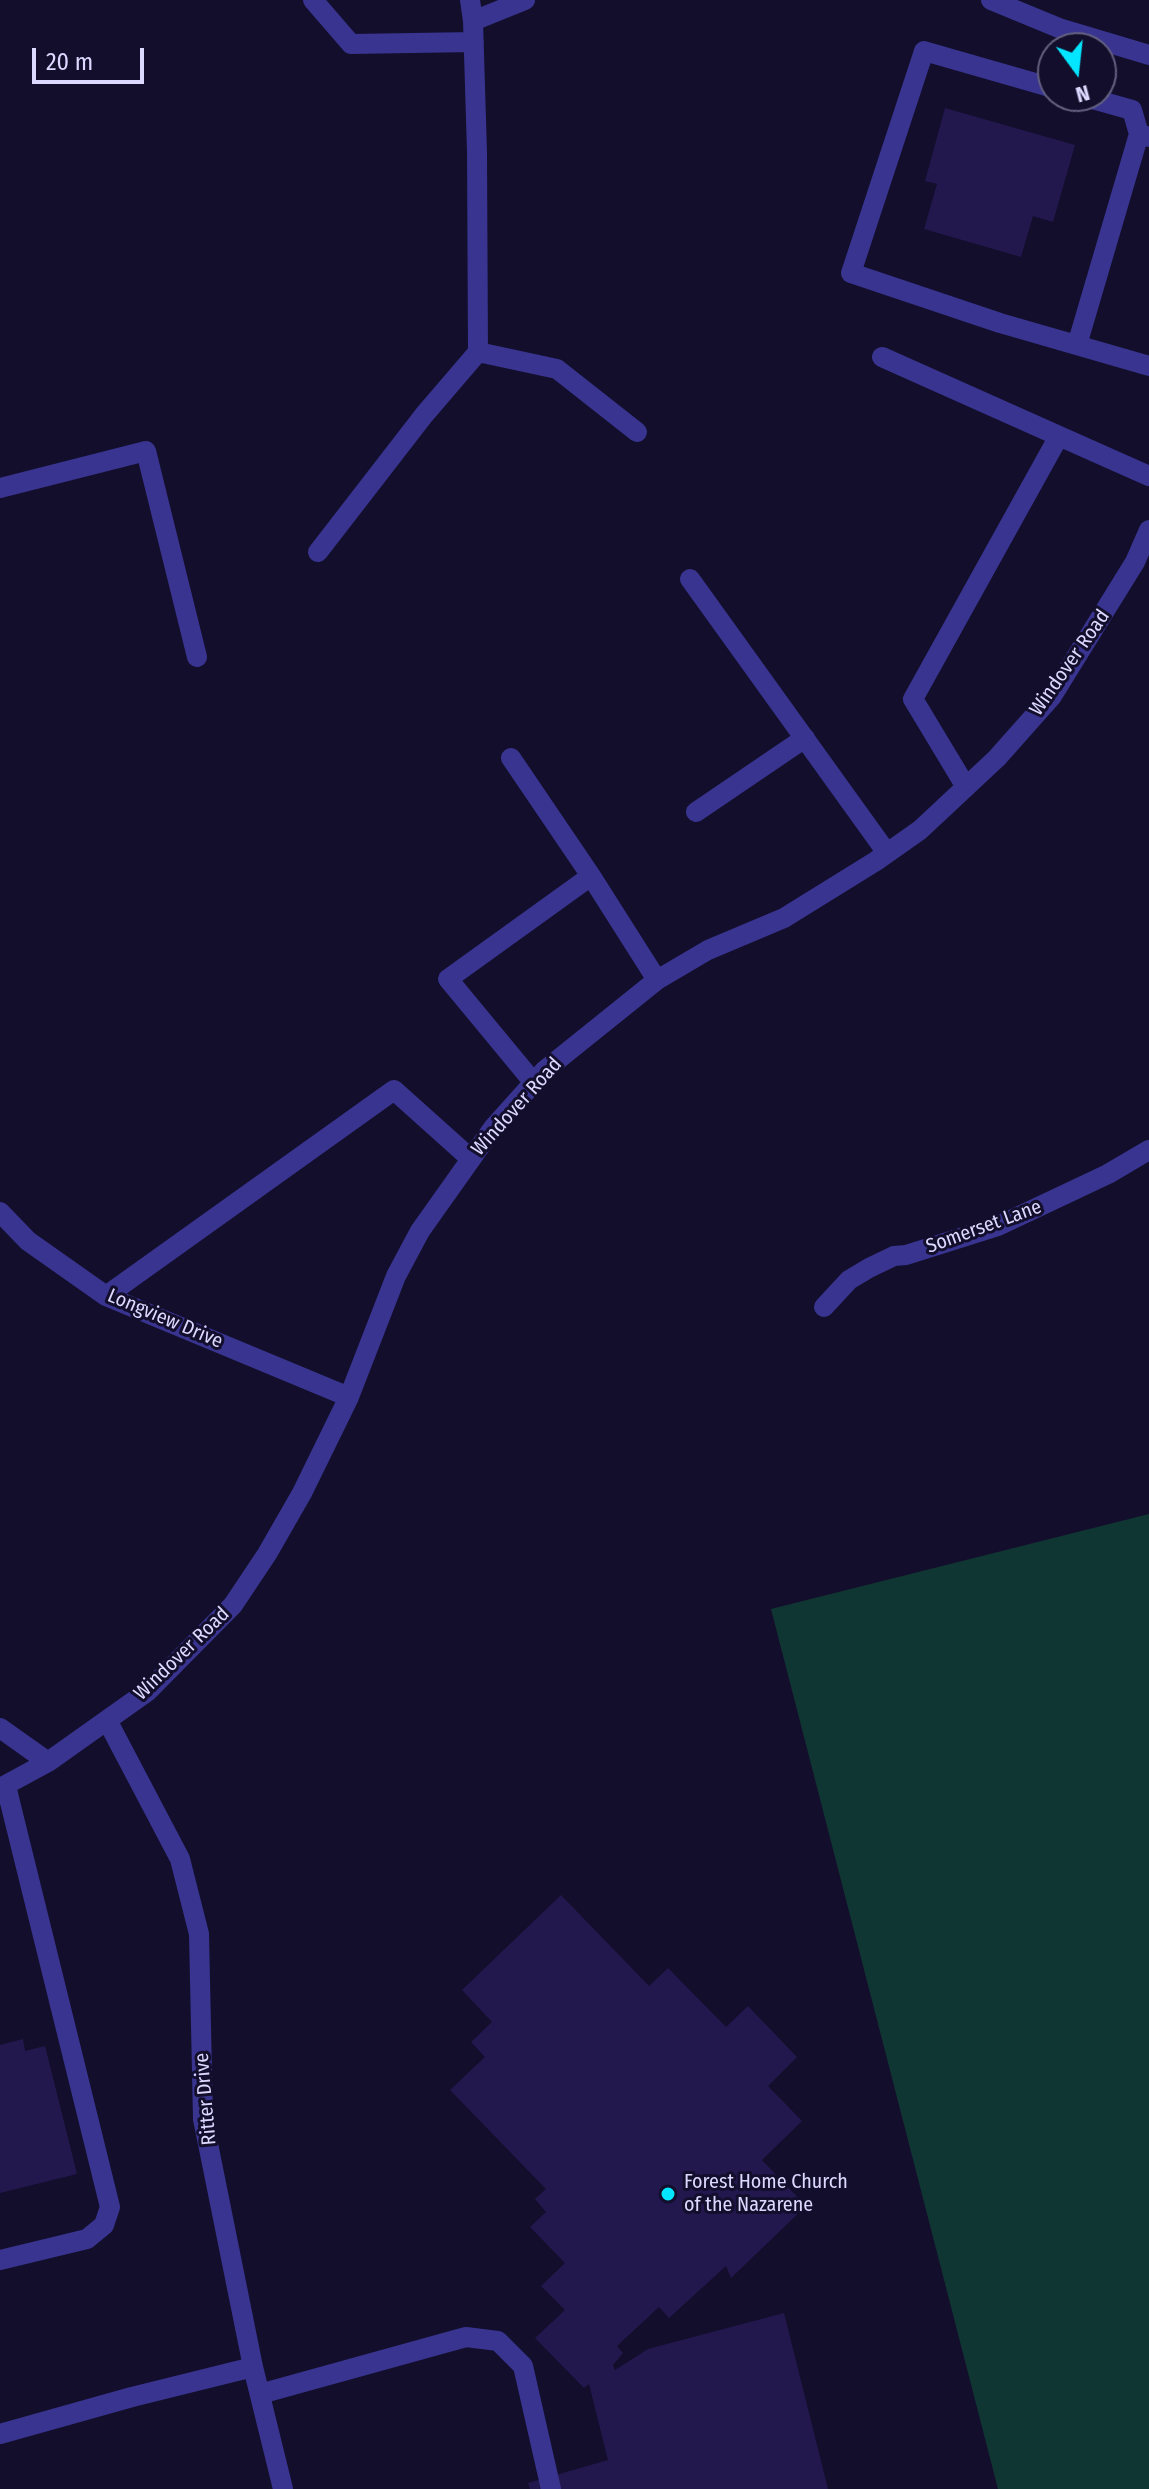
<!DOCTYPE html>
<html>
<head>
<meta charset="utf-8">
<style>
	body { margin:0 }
	#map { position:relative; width:1149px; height:2489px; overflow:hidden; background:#130e2b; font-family:"Fira Sans Condensed",sans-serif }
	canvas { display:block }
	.north { position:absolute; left:1037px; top:32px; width:80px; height:80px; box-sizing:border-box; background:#130e2b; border:2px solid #635f80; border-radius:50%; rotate:165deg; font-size:22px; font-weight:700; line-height:32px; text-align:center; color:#dcd8ff }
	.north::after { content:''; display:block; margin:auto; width:28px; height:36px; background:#04e6ff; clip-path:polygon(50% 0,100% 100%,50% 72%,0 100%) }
	.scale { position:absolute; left:32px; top:48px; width:112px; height:36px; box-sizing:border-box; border:4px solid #dcd8ff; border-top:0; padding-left:10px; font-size:24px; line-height:28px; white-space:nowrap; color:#dcd8ff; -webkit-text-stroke:6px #130e2b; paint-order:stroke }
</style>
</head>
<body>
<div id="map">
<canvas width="1149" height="2489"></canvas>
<div class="north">N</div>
<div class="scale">20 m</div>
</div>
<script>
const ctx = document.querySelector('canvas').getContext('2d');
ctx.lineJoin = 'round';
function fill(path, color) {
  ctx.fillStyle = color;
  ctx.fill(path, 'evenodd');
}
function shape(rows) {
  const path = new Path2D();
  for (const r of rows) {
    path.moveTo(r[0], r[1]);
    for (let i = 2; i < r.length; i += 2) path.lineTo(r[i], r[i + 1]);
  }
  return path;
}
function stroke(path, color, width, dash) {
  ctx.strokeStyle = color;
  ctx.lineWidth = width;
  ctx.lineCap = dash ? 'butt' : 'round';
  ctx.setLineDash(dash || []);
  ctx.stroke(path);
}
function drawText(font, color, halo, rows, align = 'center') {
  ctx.font = font + ' "Fira Sans Condensed",sans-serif';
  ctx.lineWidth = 6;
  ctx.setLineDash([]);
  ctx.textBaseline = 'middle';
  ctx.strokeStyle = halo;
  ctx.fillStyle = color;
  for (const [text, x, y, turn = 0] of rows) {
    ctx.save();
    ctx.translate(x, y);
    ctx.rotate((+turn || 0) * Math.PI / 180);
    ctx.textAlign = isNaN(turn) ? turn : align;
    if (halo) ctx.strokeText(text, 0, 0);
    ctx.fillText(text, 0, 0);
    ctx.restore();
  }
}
const green = shape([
	[1149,1514,1149,2489,998,2489,771,1609]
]);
const building = shape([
	[945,108,1075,145,1053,222,1033,216,1021,257,924,229,937,184,925,181],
	[561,1895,649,1986,668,1968,726,2027,748,2006,797,2057,768,2086,802,2121,762,2160,806,2206,731,2278,726,2266,669,2318,659,2307,617,2346,623,2353,613,2365,615,2370,648,2349,784,2313,828,2489,530,2489,528,2483,608,2460,589,2384,584,2388,535,2338,565,2310,541,2286,565,2263,530,2227,546,2212,535,2199,546,2189,450,2090,485,2057,471,2042,492,2022,462,1990],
	[23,2039,25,2051,45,2046,77,2174,0,2193,0,2045]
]);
const minor = shape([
	[313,0,351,44,474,42],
	[991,0,1059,28,1149,55],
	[473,21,525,0],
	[1053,88,924,51,851,273,1000,323,1149,366],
	[1082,96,1132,110,1139,134,1149,137],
	[1077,345,1139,134],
	[478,352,557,369,637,432],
	[882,357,1059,436,913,699,966,787],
	[1059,436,1149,476],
	[0,488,146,451,197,657],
	[318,552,424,415,478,352,477,152,473,21,470,0],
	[690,579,887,853],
	[511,758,591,876],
	[696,812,805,738],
	[534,1083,448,979,591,876,657,980],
	[0,1212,28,1241,106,1296,349,1397],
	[106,1296,394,1090,471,1159],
	[824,1307,849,1280,869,1268,894,1256,906,1255,998,1226,1108,1174,1149,1150],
	[108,1722,180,1859,199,1934,203,2119,253,2367,283,2489],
	[0,1728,48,1762],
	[0,1788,48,1762,148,1691,233,1605,267,1554,302,1493,349,1397,396,1276,420,1231,493,1128,545,1070,657,980,708,950,784,918,876,861,920,830,997,758,1052,696,1135,562,1149,530],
	[0,2260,87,2239,104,2225,110,2207,6,1786],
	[260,2394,466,2337,498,2341,523,2366,551,2489],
	[0,2434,132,2397,253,2367]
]);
const markers = [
	[668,2194,8,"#04e6ff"]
];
const streetNames = [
	["Windover Road",1070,663,-55],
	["Windover Road",517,1107,-48],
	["Somerset Lane",984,1227,-20],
	["Longview Drive",165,1319,23],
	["Windover Road",182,1654,-44],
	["Ritter Drive",206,2099,-95]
];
const poiNames = [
	["Forest Home Church",684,2182],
	["of the Nazarene",684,2205]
];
fill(green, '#103634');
fill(building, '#23184e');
stroke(minor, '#38348f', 20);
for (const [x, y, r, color] of markers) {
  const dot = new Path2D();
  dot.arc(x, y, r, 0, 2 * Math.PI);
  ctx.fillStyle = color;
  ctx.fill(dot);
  stroke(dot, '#130e2b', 3);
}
drawText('20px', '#dcd8ff', '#130e2b', streetNames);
drawText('20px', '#dcd8ff', '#130e2b', poiNames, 'left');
</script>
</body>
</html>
